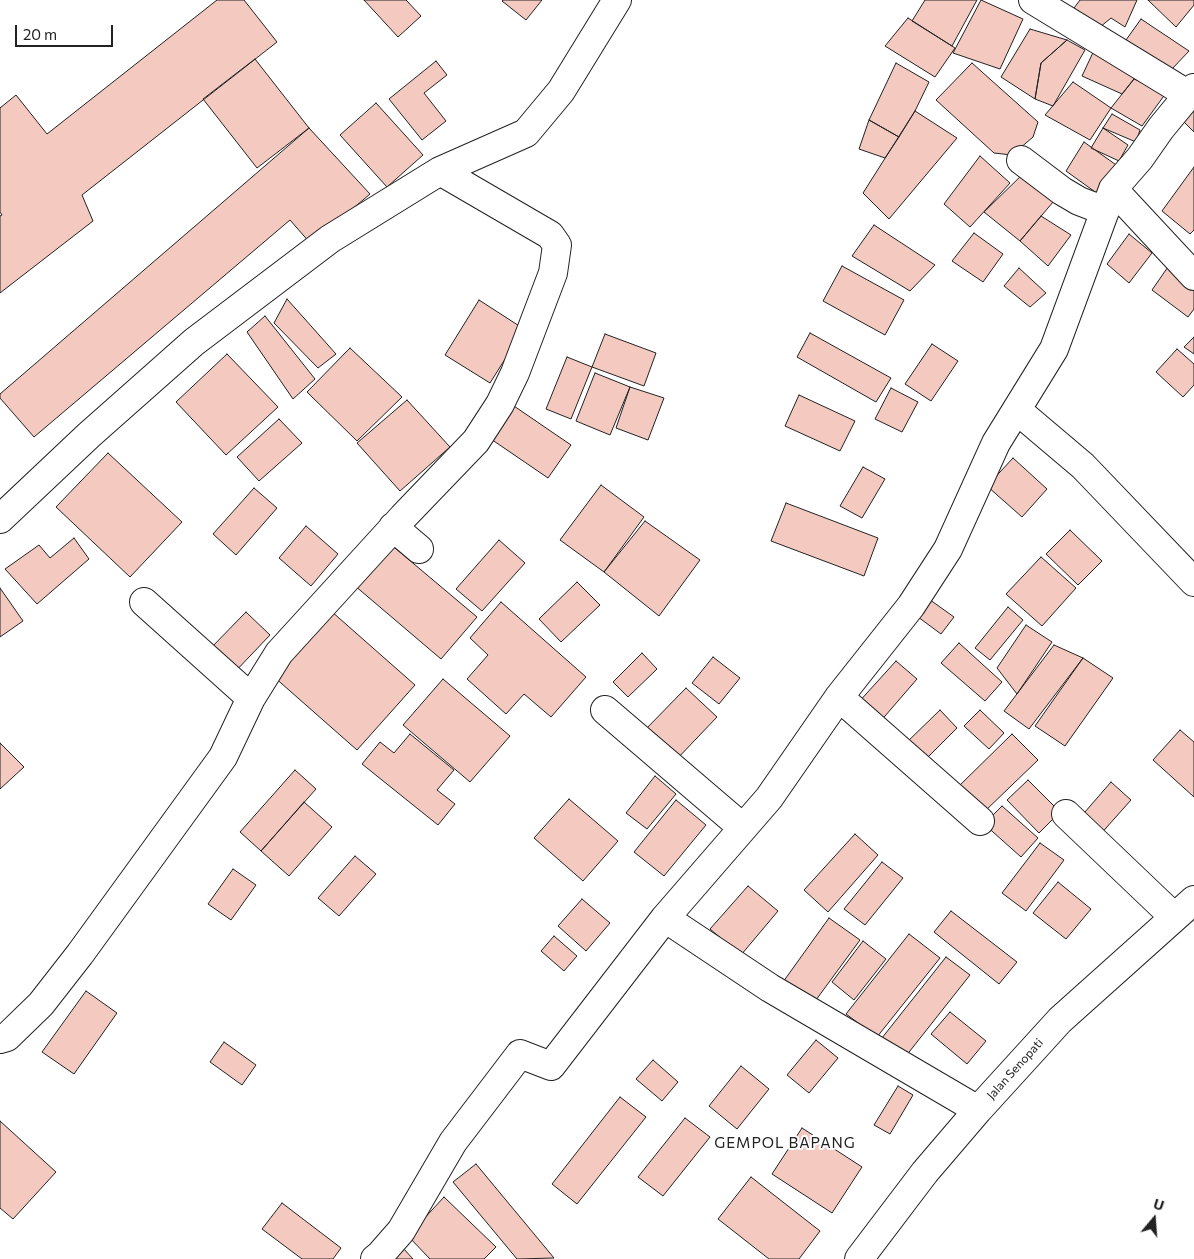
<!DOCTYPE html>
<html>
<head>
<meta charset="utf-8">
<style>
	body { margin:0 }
	#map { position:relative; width:1194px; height:1259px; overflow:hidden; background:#fff; font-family:Commissioner,sans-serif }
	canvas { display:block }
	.north { position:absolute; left:1129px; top:1194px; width:50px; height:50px; -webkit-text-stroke:4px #fff; paint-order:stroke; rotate:18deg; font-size:14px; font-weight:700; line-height:20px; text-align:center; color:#222 }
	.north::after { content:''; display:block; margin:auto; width:18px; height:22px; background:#222; clip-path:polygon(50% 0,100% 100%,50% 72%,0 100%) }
	.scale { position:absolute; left:15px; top:25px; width:98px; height:22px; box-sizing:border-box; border:2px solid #222; border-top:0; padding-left:6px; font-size:15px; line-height:18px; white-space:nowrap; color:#222; -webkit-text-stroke:4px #fff; paint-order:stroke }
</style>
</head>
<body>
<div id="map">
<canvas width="1194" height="1259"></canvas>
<div class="north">U</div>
<div class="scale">20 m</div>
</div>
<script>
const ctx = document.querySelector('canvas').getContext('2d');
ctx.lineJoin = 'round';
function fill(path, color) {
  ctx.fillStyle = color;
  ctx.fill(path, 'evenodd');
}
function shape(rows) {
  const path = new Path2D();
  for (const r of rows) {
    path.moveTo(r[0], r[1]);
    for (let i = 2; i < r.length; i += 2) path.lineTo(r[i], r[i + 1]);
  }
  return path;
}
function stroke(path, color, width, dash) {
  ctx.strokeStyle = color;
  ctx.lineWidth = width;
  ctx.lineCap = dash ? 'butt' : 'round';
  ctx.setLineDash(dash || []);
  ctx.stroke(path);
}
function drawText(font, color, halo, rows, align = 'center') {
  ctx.font = font + ' Commissioner,sans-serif';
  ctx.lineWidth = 4;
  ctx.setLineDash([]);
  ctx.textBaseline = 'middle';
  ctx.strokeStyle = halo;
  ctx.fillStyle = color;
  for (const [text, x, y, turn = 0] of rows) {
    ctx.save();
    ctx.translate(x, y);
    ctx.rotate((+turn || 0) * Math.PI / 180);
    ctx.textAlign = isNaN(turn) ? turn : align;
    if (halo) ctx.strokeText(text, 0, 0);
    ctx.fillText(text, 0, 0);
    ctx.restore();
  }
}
const building = shape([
	[217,0,244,0,277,42,82,195,93,221,0,293,0,216,2,215,0,212,0,108,16,95,47,134,217,0],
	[364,0,406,0,421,16,398,37,364,0],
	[503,0,542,0,526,20,502,1,503,0],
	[925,0,977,0,952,46,912,21,925,0],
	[981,0,1023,19,1000,69,953,53,981,0],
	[1080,0,1137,0,1125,27,1111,18,1094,32,1074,8,1080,0],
	[1148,0,1194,0,1194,5,1176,27,1148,0],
	[908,18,955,48,935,77,885,46,908,18],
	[1141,19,1189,51,1172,69,1126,40,1141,19],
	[1030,29,1067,40,1041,63,1035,99,1001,77,1030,29],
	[1067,40,1085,50,1053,106,1035,99,1041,63,1067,40],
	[1097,44,1138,70,1134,79,1122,94,1082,76,1097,44],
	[255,59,309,128,257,168,203,99,255,59],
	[436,61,447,75,424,93,446,121,422,140,389,99,436,61],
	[896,63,929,82,915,111,899,137,869,120,896,63],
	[972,63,1038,122,1033,137,1012,155,994,153,936,100,972,63],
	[1134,79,1166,93,1142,126,1111,108,1134,79],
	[1073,82,1111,108,1090,140,1045,115,1073,82],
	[1194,102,1194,132,1183,121,1194,102],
	[376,103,423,155,387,187,340,135,376,103],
	[915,111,957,138,889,219,863,193,915,111],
	[1112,114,1140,130,1136,142,1103,128,1112,114],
	[869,120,899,137,885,158,859,149,869,120],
	[309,128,370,194,311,244,290,220,34,437,0,398,0,394,309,128],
	[1103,128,1128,145,1119,161,1091,148,1103,128],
	[1084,142,1119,167,1098,194,1066,171,1084,142],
	[980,156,1010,183,970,227,944,204,980,156],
	[1194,167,1194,230,1190,234,1162,211,1194,167],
	[1027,170,1059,195,1020,241,984,212,1027,170],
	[1041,216,1071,235,1048,266,1020,241,1041,216],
	[874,225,935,265,910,291,852,256,874,225],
	[974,233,1003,254,983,282,952,261,974,233],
	[1129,234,1152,253,1129,283,1107,264,1129,234],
	[1170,264,1194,288,1194,309,1188,317,1152,290,1170,264],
	[842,266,904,300,885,335,823,301,842,266],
	[1019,268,1046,293,1030,307,1004,286,1019,268],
	[287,299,336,354,318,368,274,323,287,299],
	[479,300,524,329,490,383,445,355,479,300],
	[265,316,315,379,293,399,247,332,265,316],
	[810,333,891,378,876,402,797,357,810,333],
	[605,334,656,353,644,386,592,367,605,334],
	[1194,337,1194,354,1184,347,1194,337],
	[932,344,958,361,931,401,905,384,932,344],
	[350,348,402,397,357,441,307,392,350,348],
	[1177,349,1194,364,1194,385,1183,397,1156,372,1177,349],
	[227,354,278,407,226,455,176,402,227,354],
	[567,357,592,367,571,419,546,409,567,357],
	[595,373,630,387,610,435,576,421,595,373],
	[630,387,664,398,648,440,616,428,630,387],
	[891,388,918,402,902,432,875,419,891,388],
	[799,395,855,421,840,451,785,426,799,395],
	[407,400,450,447,400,491,357,443,407,400],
	[511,404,571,445,548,478,488,437,511,404],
	[279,419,302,443,259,481,237,457,279,419],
	[108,453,182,522,130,577,56,507,108,453],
	[1013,458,1047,489,1022,517,987,486,1013,458],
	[863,467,885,479,862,518,840,506,863,467],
	[601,485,644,517,604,572,560,540,601,485],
	[254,488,277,508,236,555,213,534,254,488],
	[786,503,878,538,864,576,771,541,786,503],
	[645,521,700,560,659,616,604,572,645,521],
	[306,526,338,554,311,586,279,558,306,526],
	[1070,530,1102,561,1078,585,1046,554,1070,530],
	[74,538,89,559,37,604,5,569,39,545,50,558,74,538],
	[499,540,525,563,482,611,456,589,499,540],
	[389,543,477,617,441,659,354,585,389,543],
	[1041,557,1076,588,1042,626,1006,594,1041,557],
	[577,582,600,605,561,642,539,619,577,582],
	[0,588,23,621,0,637,0,588],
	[926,597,954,617,941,634,914,614,926,597],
	[501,602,586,677,551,717,524,694,506,714,467,679,488,655,470,638,501,602],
	[1008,607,1023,620,990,660,975,648,1008,607],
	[331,611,415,685,357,750,273,676,331,611],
	[246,612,270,635,232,675,207,652,246,612],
	[1026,625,1052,642,1017,694,997,668,1026,625],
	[959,643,1002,682,985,701,941,663,959,643],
	[1054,645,1083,658,1029,729,1004,711,1054,645],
	[642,653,657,669,628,697,613,682,642,653],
	[713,657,740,678,719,704,692,683,713,657],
	[1083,658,1113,678,1065,746,1035,726,1083,658],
	[896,661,917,679,879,723,857,704,896,661],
	[443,679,510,736,470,782,403,725,443,679],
	[686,688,717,717,675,761,644,731,686,688],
	[940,710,957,728,922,763,904,745,940,710],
	[980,710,1004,733,989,749,964,726,980,710],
	[1180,730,1194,742,1194,797,1153,760,1180,730],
	[410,734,454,770,437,790,455,804,438,825,362,764,380,742,394,753,410,734],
	[1012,734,1038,760,984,812,959,786,1012,734],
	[0,743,24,767,0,789,0,743],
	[295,770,316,789,261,851,240,832,295,770],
	[655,776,676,794,647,829,626,813,655,776],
	[1028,780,1060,812,1039,833,1007,800,1028,780],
	[1111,782,1131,800,1098,837,1078,820,1111,782],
	[569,799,618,841,583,881,534,838,569,799],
	[676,800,706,825,664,876,634,852,676,800],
	[304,802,332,827,289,876,261,851,304,802],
	[1002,806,1038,838,1021,857,984,824,1002,806],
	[855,834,878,855,828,912,804,890,855,834],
	[1040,843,1064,860,1026,911,1002,893,1040,843],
	[355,856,376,874,339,916,318,898,355,856],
	[882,862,903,878,865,925,844,909,882,862],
	[233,869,256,885,231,920,208,904,233,869],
	[1058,882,1091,909,1066,939,1033,913,1058,882],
	[748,886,778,911,741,955,710,929,748,886],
	[582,899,610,923,586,951,558,926,582,899],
	[951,911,1017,962,999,984,934,932,951,911],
	[829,918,860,940,813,1004,783,982,829,918],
	[909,934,940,958,877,1037,846,1014,909,934],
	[554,936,577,956,564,971,541,951,554,936],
	[863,941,886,959,854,1000,832,982,863,941],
	[946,957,970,975,902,1061,878,1043,946,957],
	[86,991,117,1013,74,1074,42,1052,86,991],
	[950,1012,986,1041,967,1064,931,1034,950,1012],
	[816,1040,838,1058,809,1093,787,1075,816,1040],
	[224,1042,256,1065,242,1085,210,1062,224,1042],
	[653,1060,678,1082,662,1101,636,1079,653,1060],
	[741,1066,769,1089,737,1129,709,1106,741,1066],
	[898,1086,913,1095,890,1134,874,1125,898,1086],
	[620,1097,646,1117,577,1204,552,1184,620,1097],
	[685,1118,710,1137,663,1196,638,1177,685,1118],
	[0,1121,56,1172,13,1219,0,1208,0,1121],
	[802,1128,862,1167,832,1213,772,1174,802,1128],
	[476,1164,554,1258,517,1259,453,1182,476,1164],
	[751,1177,820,1231,799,1259,769,1259,718,1219,751,1177],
	[444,1197,496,1247,484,1259,430,1259,408,1236,444,1197],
	[282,1203,341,1248,333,1259,302,1259,262,1229,282,1203],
	[403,1248,413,1259,391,1259,403,1248]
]);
const minor = shape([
	[1033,0,1189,95],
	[1021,160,1062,191,1079,201,1105,211],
	[1113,189,1194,276],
	[1018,411,1083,466,1194,582],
	[0,519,89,435,194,342,330,239,440,171,526,133,561,91,617,0],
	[393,527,419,549],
	[144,602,251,698],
	[839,697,980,821],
	[605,710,743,828],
	[1066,814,1174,917],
	[665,918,770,988,978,1110],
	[0,1039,7,1037,41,1004,80,954,223,757,251,698,279,653,403,517,476,441,500,404,515,373,553,273,557,245,550,235,440,171],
	[375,1259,380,1255,401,1231,453,1142,520,1054,551,1066,665,918,769,798,839,697,911,606,948,549,996,443,1054,349,1113,189,1140,158,1161,128,1194,88],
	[859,1259,925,1172,978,1110,1060,1020,1194,900]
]);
const streetNames = [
	["Jalan Senopati",1015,1069,-48]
];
const quarterNames = [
	["GEMPOL BAPANG",785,1143]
];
fill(building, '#f3c9c0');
stroke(building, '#222', 1);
stroke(minor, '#222', 30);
stroke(minor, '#fff', 28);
drawText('12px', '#222', '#fff', streetNames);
ctx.letterSpacing = '1px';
drawText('15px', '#222', '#fff', quarterNames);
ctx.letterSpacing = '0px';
</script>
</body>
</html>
